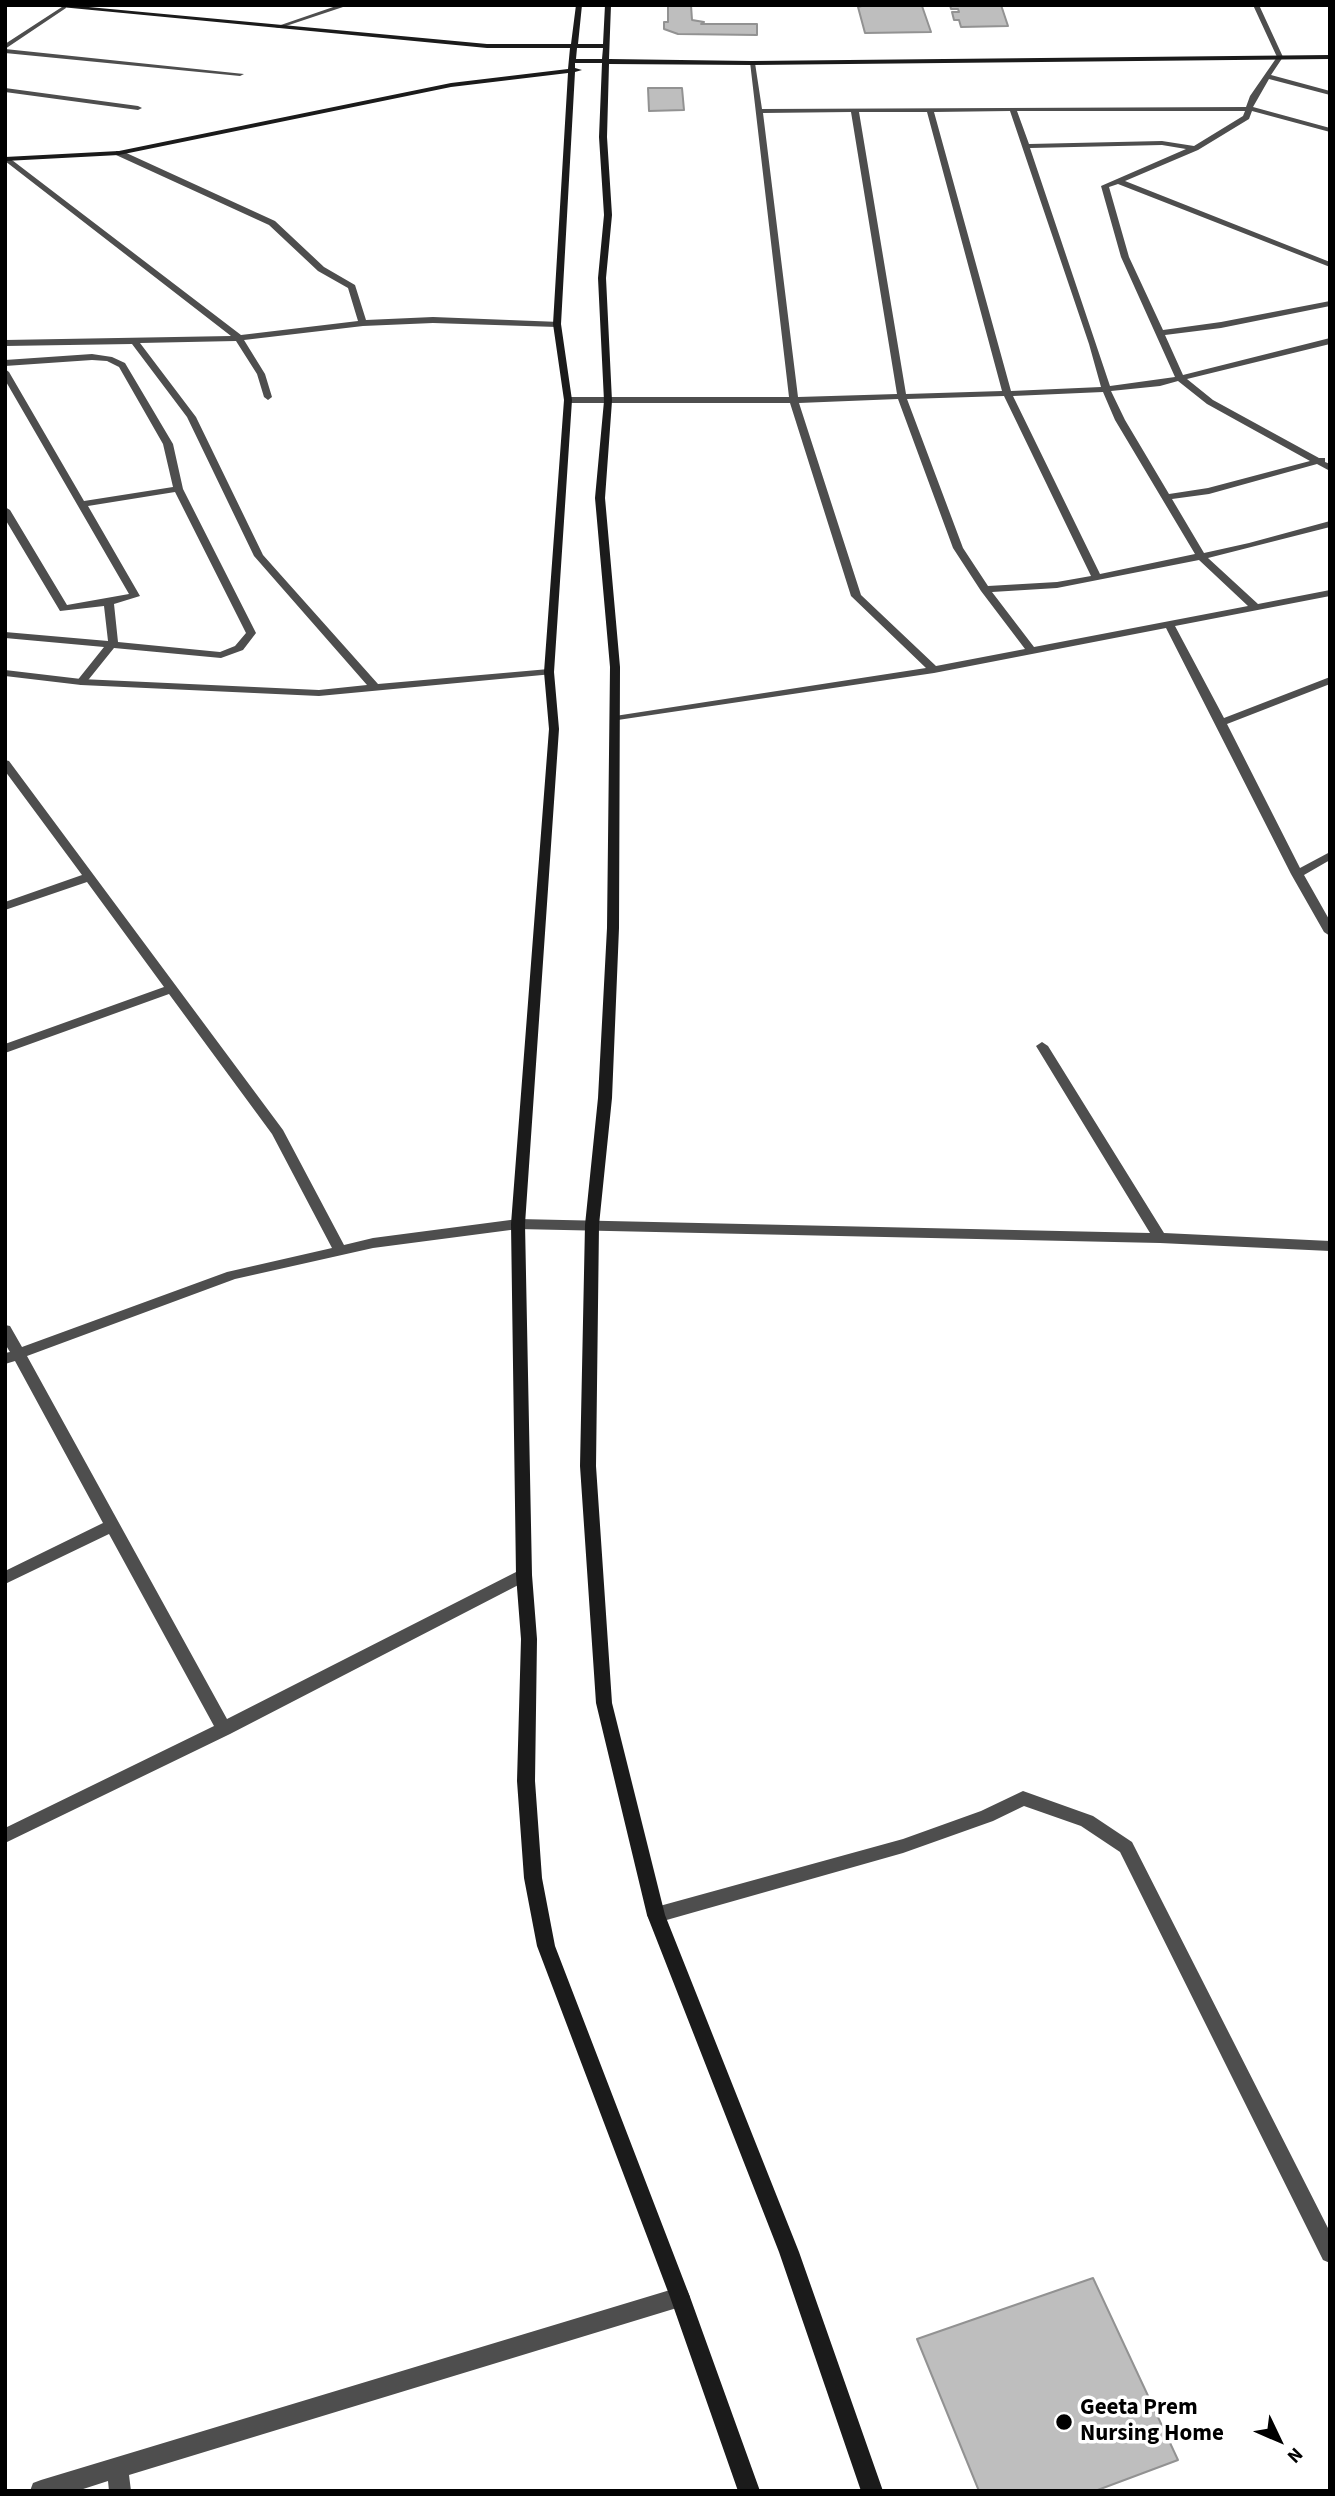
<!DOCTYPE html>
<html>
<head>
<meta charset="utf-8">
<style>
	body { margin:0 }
	#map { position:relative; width:1335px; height:2496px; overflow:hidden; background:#fff; font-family:"Source Sans 3",sans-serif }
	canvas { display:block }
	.frame { position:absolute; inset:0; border:7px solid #000; pointer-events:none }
	.north { position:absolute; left:1244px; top:2405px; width:70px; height:70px; -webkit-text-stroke:5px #fff; paint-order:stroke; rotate:134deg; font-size:19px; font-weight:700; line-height:28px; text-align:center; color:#000 }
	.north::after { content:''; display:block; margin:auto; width:24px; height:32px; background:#000; clip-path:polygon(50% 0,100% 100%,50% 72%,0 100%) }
</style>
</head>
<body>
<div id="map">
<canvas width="1335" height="2496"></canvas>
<div class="frame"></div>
<div class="north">N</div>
</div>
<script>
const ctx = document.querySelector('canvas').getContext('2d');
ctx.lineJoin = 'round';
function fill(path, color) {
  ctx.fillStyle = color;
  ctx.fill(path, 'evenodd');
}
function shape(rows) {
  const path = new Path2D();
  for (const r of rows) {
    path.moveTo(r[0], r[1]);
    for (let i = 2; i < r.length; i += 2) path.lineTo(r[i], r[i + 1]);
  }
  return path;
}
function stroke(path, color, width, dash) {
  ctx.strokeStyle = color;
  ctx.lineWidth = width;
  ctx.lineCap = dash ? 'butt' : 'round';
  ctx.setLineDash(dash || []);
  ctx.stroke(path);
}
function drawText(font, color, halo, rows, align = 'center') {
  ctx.font = font + ' "Source Sans 3",sans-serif';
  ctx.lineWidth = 7;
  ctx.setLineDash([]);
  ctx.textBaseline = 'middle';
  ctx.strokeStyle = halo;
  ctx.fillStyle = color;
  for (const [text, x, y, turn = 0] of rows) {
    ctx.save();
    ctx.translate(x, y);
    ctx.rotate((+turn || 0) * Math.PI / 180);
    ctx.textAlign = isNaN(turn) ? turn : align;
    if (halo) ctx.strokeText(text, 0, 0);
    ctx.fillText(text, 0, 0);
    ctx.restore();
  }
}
const building = shape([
	[668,5,691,5,692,20,704,22,701,24,757,24,757,35,678,34,664,29,664,22,668,22,668,5],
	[865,5,922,6,931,32,865,33,858,7,865,5],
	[950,5,1001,5,1008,26,961,27,959,20,954,20,952,12,959,12,958,9,951,9,950,5],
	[648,88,682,88,684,110,649,111,648,88],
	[1093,2278,1178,2460,1095,2491,979,2491,917,2339,1093,2278]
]);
const lane = shape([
	[92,354,112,357,125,363,173,444,183,489,256,633,243,650,221,658,114,648,85,684,81,685,76,682,104,647,5,638,5,632,108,641,104,606,60,611,5,519,5,507,10,510,67,605,129,594,5,380,5,369,9,372,84,501,173,487,163,444,119,367,107,361,92,360,5,366,5,360,92,354],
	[175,492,246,633,235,646,220,652,118,642,114,604,140,596,88,506,175,492]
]);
const street = shape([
	[65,5,66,8,5,49,244,74,240,76,5,53,5,44,65,5],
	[339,5,349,5,280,28,275,27,339,5],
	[1253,5,1259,5,1283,57,1271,75,1330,91,1330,95,1269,79,1253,107,1330,128,1330,132,1252,111,1249,119,1198,150,1125,181,1330,262,1330,267,1118,184,1109,187,1129,257,1163,330,1221,322,1330,301,1330,306,1221,328,1165,335,1183,375,1330,338,1330,344,1187,379,1213,400,1319,458,1325,458,1325,462,1330,464,1330,471,1317,464,1209,494,1172,499,1204,553,1249,543,1330,521,1330,527,1208,558,1258,604,1330,590,1330,596,1175,626,1224,718,1330,677,1330,684,1227,724,1300,868,1330,852,1330,860,1304,875,1330,921,1330,936,1324,932,1291,874,1166,628,934,673,611,721,611,717,615,716,926,668,851,596,790,403,568,403,564,400,568,397,789,397,750,62,755,63,762,109,1246,107,1250,96,1277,57,1253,5],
	[1010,111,1089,344,1101,387,1011,391,934,112,1010,111],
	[1017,111,1245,111,1243,116,1194,146,1162,141,1029,144,1017,111],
	[851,112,897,394,798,397,763,113,851,112],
	[859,112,927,112,1002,391,906,394,859,112],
	[1162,145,1186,149,1101,186,1121,257,1175,377,1110,386,1030,148,1162,145],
	[1178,381,1207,404,1310,461,1208,488,1169,494,1125,420,1111,391,1160,386,1178,381],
	[1103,392,1115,420,1195,554,1100,574,1013,396,1103,392],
	[1004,396,1091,576,1057,582,988,586,963,548,907,399,1004,396],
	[898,399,953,548,981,591,1025,649,936,666,861,595,799,403,898,399],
	[1199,560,1248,606,1034,647,992,592,1057,588,1199,560],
	[5,88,138,106,142,108,138,110,5,92,5,88],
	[116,151,122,151,275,221,324,267,355,285,366,320,433,317,560,322,561,324,557,327,433,323,363,326,244,340,265,374,272,397,268,400,264,397,257,374,236,341,140,343,196,417,263,555,378,684,549,669,554,672,553,674,319,696,81,685,5,676,5,670,81,679,319,690,367,685,254,556,187,417,132,344,5,346,5,340,231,336,5,161,5,157,8,157,241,335,358,321,348,288,318,271,269,225,116,155,116,151],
	[5,760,9,761,283,1130,344,1245,373,1238,518,1219,1150,1233,1036,1046,1042,1042,1048,1046,1164,1233,1330,1241,1330,1251,1160,1243,518,1229,373,1248,235,1279,27,1356,227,1719,518,1571,524,1569,530,1571,532,1575,530,1579,230,1734,5,1843,5,1828,214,1726,109,1534,5,1584,5,1571,103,1523,15,1361,5,1364,5,1353,10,1352,5,1344,5,1325,10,1326,22,1347,227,1272,332,1248,272,1134,169,994,5,1053,5,1044,164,987,87,882,5,910,5,902,82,875,5,771,5,760],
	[1023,1791,1093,1816,1132,1842,1330,2232,1330,2263,1323,2260,1120,1852,1081,1826,1024,1806,993,1821,903,1853,656,1923,650,1921,647,1915,650,1909,656,1907,903,1839,981,1811,1023,1791],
	[680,2287,687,2290,690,2297,687,2304,680,2307,129,2475,131,2491,109,2491,108,2481,77,2491,30,2491,33,2483,41,2480,680,2287]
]);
const secondary = shape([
	[40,5,67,5,487,44,571,44,576,5,582,5,578,44,603,44,605,5,611,5,609,59,752,61,1330,55,1330,59,752,65,609,64,607,137,612,215,606,278,612,401,605,498,620,667,619,928,612,1098,599,1225,596,1466,612,1703,665,1915,799,2252,883,2491,861,2491,779,2252,647,1915,596,1703,580,1466,585,1225,598,1098,607,928,610,667,595,498,604,401,598,278,604,215,599,137,602,63,575,63,575,68,582,70,575,72,561,324,572,400,554,672,559,729,525,1224,532,1575,537,1639,535,1781,542,1878,555,1946,690,2297,760,2491,738,2491,670,2297,537,1946,524,1878,517,1781,521,1639,516,1575,511,1224,549,729,544,672,564,400,553,324,568,73,451,87,119,155,5,161,5,157,119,151,451,83,568,69,570,48,487,48,40,5],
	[577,48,603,48,602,59,576,59,577,48]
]);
const markers = [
	[1064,2422,9,"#000"]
];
const nearPoinames = [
	["Geeta Prem",1080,2409],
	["Nursing Home",1080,2435]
];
fill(building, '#bebebe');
stroke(building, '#929292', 2);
fill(lane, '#4e4e4e');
fill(street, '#4e4e4e');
fill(secondary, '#1b1b1b');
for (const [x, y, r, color] of markers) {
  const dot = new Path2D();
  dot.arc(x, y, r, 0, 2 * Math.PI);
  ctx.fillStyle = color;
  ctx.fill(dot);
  stroke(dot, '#fff', 2.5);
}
drawText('bold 23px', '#000', '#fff', nearPoinames, 'left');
</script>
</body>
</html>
